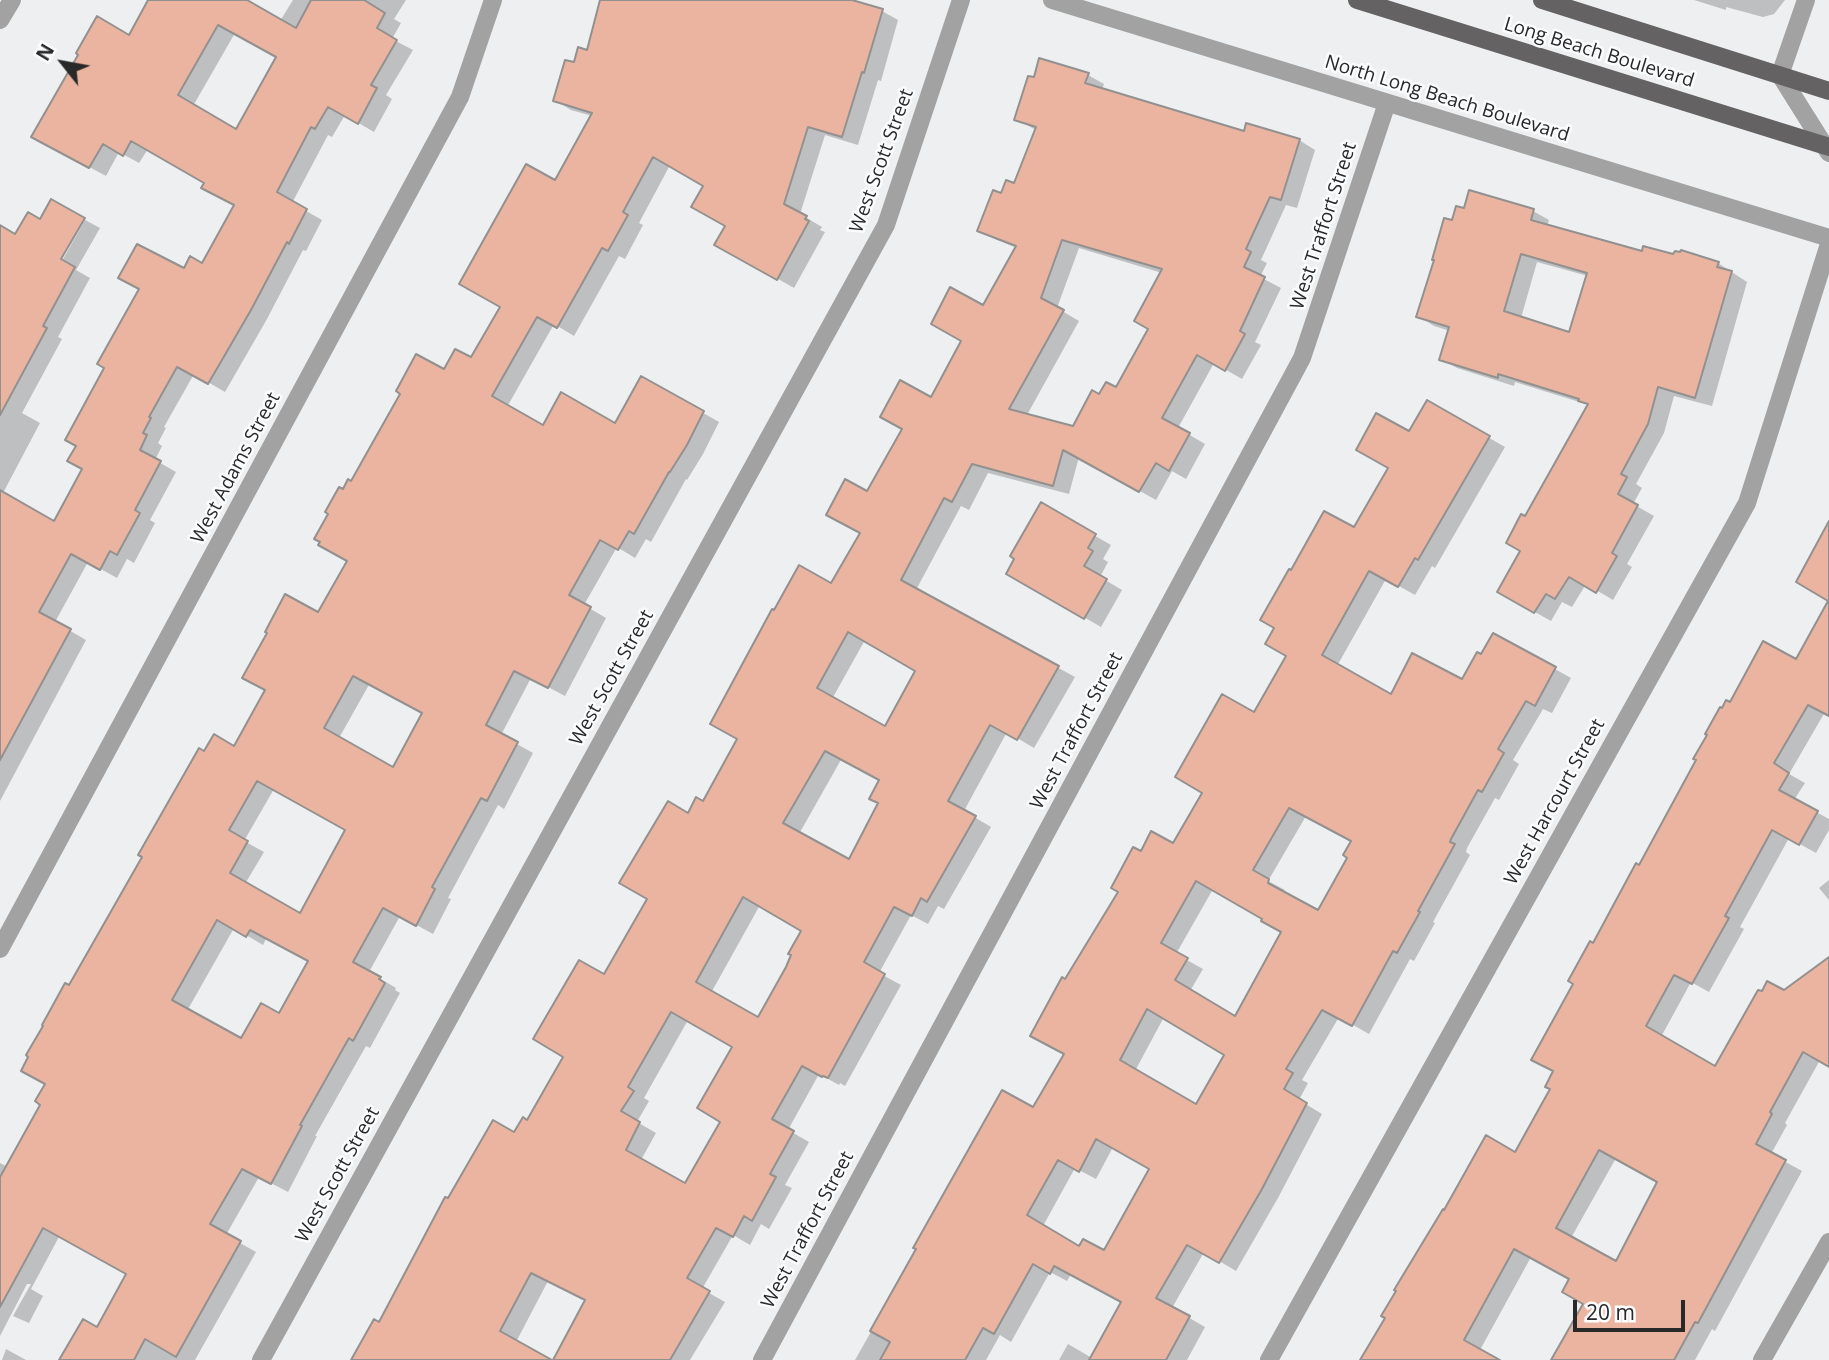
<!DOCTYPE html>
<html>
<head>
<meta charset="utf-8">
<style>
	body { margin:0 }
	#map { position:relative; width:1829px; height:1360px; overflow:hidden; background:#eeeff0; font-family:"Open Sans",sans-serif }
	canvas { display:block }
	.north { position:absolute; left:28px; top:28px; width:70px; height:70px; -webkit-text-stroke:5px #fbfcfd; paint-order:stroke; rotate:301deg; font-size:19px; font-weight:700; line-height:28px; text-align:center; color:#29292a }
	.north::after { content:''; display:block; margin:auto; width:24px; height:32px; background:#29292a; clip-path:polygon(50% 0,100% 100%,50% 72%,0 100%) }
	.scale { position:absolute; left:1573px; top:1300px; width:112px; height:32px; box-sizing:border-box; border:4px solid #29292a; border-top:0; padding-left:9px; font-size:21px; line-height:24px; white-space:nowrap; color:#29292a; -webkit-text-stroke:5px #fbfcfd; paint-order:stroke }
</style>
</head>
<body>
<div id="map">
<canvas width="1829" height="1360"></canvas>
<div class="north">N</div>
<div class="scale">20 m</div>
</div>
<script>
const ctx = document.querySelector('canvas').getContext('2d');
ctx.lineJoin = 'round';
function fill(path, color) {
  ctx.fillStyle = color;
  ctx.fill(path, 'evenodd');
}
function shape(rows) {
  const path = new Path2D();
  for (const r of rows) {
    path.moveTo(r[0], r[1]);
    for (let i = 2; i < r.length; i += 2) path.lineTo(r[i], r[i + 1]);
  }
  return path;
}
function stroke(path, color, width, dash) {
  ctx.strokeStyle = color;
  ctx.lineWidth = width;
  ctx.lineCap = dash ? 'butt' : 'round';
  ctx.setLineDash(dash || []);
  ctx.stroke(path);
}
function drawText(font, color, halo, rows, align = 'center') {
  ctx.font = font + ' "Open Sans",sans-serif';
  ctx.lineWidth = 5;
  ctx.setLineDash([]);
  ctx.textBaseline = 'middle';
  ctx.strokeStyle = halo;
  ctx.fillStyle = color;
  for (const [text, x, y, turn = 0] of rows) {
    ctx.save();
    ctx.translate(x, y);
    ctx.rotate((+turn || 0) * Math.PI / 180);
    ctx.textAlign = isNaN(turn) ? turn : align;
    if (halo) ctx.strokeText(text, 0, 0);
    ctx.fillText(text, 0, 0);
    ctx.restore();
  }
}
const shadow = shape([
	[150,0,247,0,280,21,293,0,406,0,394,19,401,23,392,39,413,50,386,95,392,99,374,132,345,115,332,137,328,135,292,203,322,220,306,251,303,250,267,319,225,392,194,374,164,427,166,428,158,443,162,446,155,460,176,472,150,520,155,523,134,563,127,559,117,578,88,562,55,622,86,640,0,801,0,227,58,268,85,220,100,228,76,270,90,278,58,337,62,339,22,413,40,423,3,493,55,523,185,271,203,265,236,205,206,183,148,149,139,163,119,152,106,176,50,146,130,37],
	[235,33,278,56,237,131,193,106],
	[602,0,853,0,882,11,898,20,881,81,878,80,858,145,825,135,800,214,822,227,820,230,825,232,794,288,716,244,727,225,705,185,670,165,639,223,643,225,625,259,619,256,574,336,554,324,507,407,544,427,616,426,642,378,719,422,703,454,687,480,686,479,651,542,646,539,635,558,617,547,584,605,606,618,565,696,531,678,501,735,533,753,504,809,498,805,448,898,451,899,433,934,400,916,369,972,396,988,395,990,400,993,370,1048,366,1046,315,1136,317,1136,288,1192,259,1177,226,1235,256,1252,195,1360,61,1360,97,1329,129,1274,60,1235,31,1289,43,1296,29,1323,13,1316,31,1284,27,1284,0,1336,0,1163,8,1167,43,1104,70,987,205,753,235,748,319,615,349,560,344,491,352,484,444,372,472,360,502,306,556,182,592,116,571,110,555,100,575,64,588,52],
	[370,683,424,713,394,769,339,738],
	[274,789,347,830,301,915,245,884,264,852,244,841],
	[234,928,263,945,267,937,310,961,280,1016,242,1040,187,1011],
	[1694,0,1785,0,1774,14,1763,17,1726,7,1726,10],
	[1088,75,1104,84,1102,90,1245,133,1299,140,1315,150,1297,208,1286,205,1261,260,1267,263,1260,277,1281,288,1255,342,1261,345,1242,379,1214,363,1178,428,1205,444,1186,479,1172,471,1156,500,1079,457,1069,494,988,473,969,510,961,506,916,590,1075,677,1034,748,1007,732,964,811,991,827,944,909,938,906,928,924,911,915,879,973,901,985,845,1086,840,1083,839,1085,819,1074,788,1130,809,1142,785,1185,792,1188,769,1229,761,1224,750,1245,733,1235,702,1289,725,1302,690,1360,555,1360,587,1301,548,1281,516,1342,548,1360,353,1360,380,1324,449,1201,528,1122,565,1057,604,976,649,898,688,815,703,803,862,533,868,494,931,399,1017,248,995,239,979,230,1002,195,1015,185,1036,130,1016,119],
	[1079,248,1162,273,1150,329,1117,390,1100,396,1074,428,1027,415,1079,321,1057,308],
	[865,640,918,670,886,728,832,699],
	[842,758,882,780,881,803,849,861,799,834],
	[760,905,803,930,788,968,759,1020,711,993],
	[688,1020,735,1046,722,1121,686,1185,641,1160,656,1133,637,1122,649,1101,644,1098],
	[1533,211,1549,220,1547,226,1643,253,1718,263,1747,282,1712,406,1674,396,1664,433,1636,484,1642,488,1633,504,1654,516,1627,564,1632,567,1613,600,1586,584,1572,607,1562,602,1551,621,1499,592,1522,551,1526,519,1589,405,1515,382,1514,386,1457,368,1441,359,1450,331,1434,326,1418,316,1454,222],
	[1537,262,1588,276,1570,334,1521,318],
	[1428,403,1505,447,1435,568,1432,566,1415,595,1386,579,1337,666,1392,696,1463,681,1482,657,1494,635,1571,678,1552,713,1543,709,1513,760,1519,764,1499,800,1495,798,1467,848,1466,852,1470,855,1433,922,1435,923,1414,961,1410,959,1369,1034,1339,1017,1302,1080,1308,1083,1299,1100,1322,1114,1278,1198,1236,1271,1204,1252,1172,1308,1205,1327,1187,1360,1059,1360,1068,1344,1092,1358,1123,1302,1071,1274,1067,1281,1050,1272,1011,1342,1000,1335,986,1360,855,1360,918,1249,1034,1110,1066,1054,1066,981,1142,853,1174,845,1255,715,1289,655,1276,628,1292,572,1355,530],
	[1306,816,1353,841,1350,857,1318,912,1283,893,1285,890,1268,881],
	[1213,889,1265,918,1283,932,1236,1018,1190,991,1203,969,1176,954],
	[1164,1017,1226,1054,1197,1106,1135,1071],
	[1113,1147,1151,1169,1104,1252,1080,1248,1043,1226,1075,1168,1096,1179],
	[1041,505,1111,545,1103,559,1108,562,1100,577,1122,590,1101,627,1008,573,1017,559],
	[1829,603,1829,715,1825,712,1789,774,1805,783,1794,800,1829,819,1829,830,1816,853,1789,838,1740,927,1744,929,1709,992,1691,982,1661,1037,1716,1069,1784,992,1829,959,1829,1065,1820,1060,1785,1123,1787,1125,1771,1154,1802,1171,1715,1331,1712,1329,1695,1360,1553,1360,1585,1303,1571,1278,1531,1257,1480,1350,1496,1360,1362,1360,1516,1154,1552,1089,1555,1071,1594,945,1640,867,1731,704,1797,661],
	[1616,1158,1659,1182,1616,1263,1571,1238],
	[1829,880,1829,900,1819,888],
	[6,1349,26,1360,2,1360]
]);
const building = shape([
	[148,0,247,0,296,28,311,0,364,0,385,13,377,28,397,40,371,85,377,88,358,124,328,107,315,129,311,127,277,192,307,209,289,244,287,242,251,310,208,384,177,367,149,417,151,418,143,433,147,435,140,450,161,461,135,510,140,513,117,555,110,551,100,570,71,554,39,612,71,629,0,760,0,490,54,521,82,469,67,461,76,446,65,440,104,368,97,364,139,289,118,278,137,244,184,268,190,256,202,263,234,205,201,188,204,183,131,141,123,156,103,144,89,168,31,137,78,55,76,53,97,16,129,35,148,0],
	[218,25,276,57,236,129,178,95,218,25],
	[600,0,852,0,883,9,864,73,862,72,842,137,808,127,784,204,807,216,805,219,809,221,777,280,714,245,725,226,691,207,703,186,653,157,623,212,628,215,608,251,602,248,557,328,537,317,492,396,543,425,561,392,615,423,641,376,704,411,687,445,670,472,669,472,634,534,629,531,618,550,600,540,569,595,591,607,548,688,514,671,486,725,518,742,487,801,481,798,432,887,435,889,416,926,383,908,353,962,381,977,379,979,385,983,353,1041,349,1038,300,1125,302,1126,271,1184,242,1169,210,1224,241,1241,176,1357,145,1339,134,1360,59,1360,83,1319,97,1327,126,1274,43,1228,0,1307,0,1177,40,1105,35,1101,45,1084,21,1071,28,1057,26,1055,43,1026,42,1025,65,983,69,985,142,857,138,855,199,748,204,751,214,734,234,746,265,690,242,678,267,633,265,632,285,594,318,612,347,561,318,545,320,542,314,539,328,514,325,512,339,487,343,489,348,479,351,481,400,394,396,391,416,354,444,369,455,349,471,357,500,307,459,284,526,164,555,180,592,113,553,101,565,60,574,62,578,47,587,50,600,0],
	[353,676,422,713,393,767,324,728,353,676],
	[257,781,345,830,300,913,230,873,248,841,229,830,257,781],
	[217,920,246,937,250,930,308,961,279,1013,261,1003,241,1038,172,1000,217,920],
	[1039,58,1089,73,1085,83,1244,131,1246,123,1300,139,1281,200,1270,197,1246,249,1251,252,1244,267,1265,277,1240,331,1245,334,1225,371,1197,355,1162,418,1190,433,1169,471,1156,463,1139,492,1063,450,1053,486,972,464,952,502,944,498,901,580,1059,666,1017,740,990,725,948,801,976,816,927,902,921,898,912,916,894,907,864,962,885,974,828,1078,823,1076,822,1077,802,1066,772,1119,794,1131,770,1174,776,1177,752,1221,744,1216,733,1237,716,1228,687,1278,710,1291,670,1360,553,1360,585,1300,531,1273,500,1331,552,1360,351,1360,374,1319,379,1322,445,1197,448,1198,493,1120,514,1132,523,1117,527,1120,563,1057,533,1039,579,960,604,974,647,899,619,883,668,801,688,813,696,797,703,801,737,739,710,724,772,609,774,610,799,565,831,583,860,533,826,515,845,479,867,491,902,429,880,417,900,380,931,397,961,341,931,324,950,287,983,305,1016,246,977,231,993,190,1001,193,1006,180,1014,183,1036,127,1014,120,1028,76,1034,77,1039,58],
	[1062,240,1162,269,1134,321,1148,329,1116,387,1106,382,1099,394,1092,390,1073,426,1009,409,1064,310,1041,298,1062,240],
	[848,632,915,671,885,726,817,688,848,632],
	[825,751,879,780,869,799,878,803,849,859,783,823,825,751],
	[743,897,801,931,788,954,791,955,786,967,758,1017,696,982,743,897],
	[671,1012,732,1047,697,1108,720,1122,685,1183,626,1150,640,1122,621,1111,634,1091,628,1087,671,1012],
	[1469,190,1534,209,1531,220,1642,251,1643,246,1673,254,1675,251,1680,252,1681,250,1719,262,1717,267,1732,271,1695,398,1658,387,1648,424,1621,474,1627,477,1618,494,1638,505,1612,553,1617,556,1596,593,1569,577,1555,599,1546,594,1534,613,1497,592,1520,551,1506,543,1521,514,1525,516,1588,404,1578,401,1579,399,1498,374,1498,378,1439,360,1449,327,1416,317,1434,260,1432,260,1444,218,1452,220,1456,206,1464,208,1469,190],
	[1521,254,1587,273,1569,332,1504,311,1521,254],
	[51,199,85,218,61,259,75,267,43,326,47,328,0,415,0,225,15,234,28,212,40,219,51,199],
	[1427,400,1490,436,1418,560,1415,558,1398,587,1369,571,1322,655,1391,694,1412,653,1462,679,1477,652,1481,654,1493,633,1556,667,1535,706,1526,701,1498,749,1504,753,1482,792,1478,790,1451,839,1450,842,1455,844,1418,911,1420,912,1397,953,1393,951,1352,1026,1322,1010,1286,1069,1293,1073,1284,1089,1307,1103,1262,1189,1219,1263,1187,1245,1156,1298,1190,1316,1166,1360,1089,1360,1121,1302,1054,1266,1050,1274,1033,1264,994,1334,983,1328,965,1360,880,1360,890,1342,870,1331,916,1249,913,1248,1002,1090,1033,1107,1064,1054,1030,1036,1062,977,1065,979,1118,892,1111,888,1133,847,1141,851,1151,831,1173,843,1202,793,1175,777,1222,694,1254,712,1286,656,1265,644,1274,628,1260,620,1289,569,1291,570,1324,511,1354,527,1388,468,1356,450,1376,413,1409,431,1427,400],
	[1289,808,1351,841,1343,855,1347,858,1318,910,1268,883,1269,879,1253,870,1289,808],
	[1196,881,1262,919,1261,921,1281,932,1235,1016,1175,980,1188,958,1161,943,1196,881],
	[1147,1009,1224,1055,1196,1104,1120,1060,1147,1009],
	[1096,1139,1149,1169,1104,1250,1083,1239,1079,1246,1027,1215,1058,1160,1079,1172,1096,1139],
	[1041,502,1096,534,1088,548,1093,551,1084,566,1107,579,1084,619,1006,574,1014,559,1010,556,1041,502],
	[1829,521,1829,716,1808,705,1774,763,1789,773,1779,790,1818,811,1799,845,1772,830,1725,916,1729,918,1692,984,1674,975,1646,1026,1715,1066,1758,990,1762,991,1767,981,1784,990,1829,957,1829,1067,1803,1052,1770,1112,1772,1114,1756,1144,1786,1160,1698,1323,1695,1322,1674,1360,1551,1360,1583,1304,1562,1292,1569,1279,1514,1249,1464,1340,1500,1360,1360,1360,1385,1318,1381,1316,1396,1291,1394,1290,1443,1209,1444,1210,1486,1135,1515,1152,1550,1089,1545,1087,1553,1071,1531,1060,1573,984,1568,981,1590,941,1593,943,1636,863,1639,865,1696,760,1693,759,1707,735,1705,734,1720,707,1722,708,1726,700,1730,702,1763,641,1796,659,1828,601,1796,582,1829,521],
	[1599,1150,1657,1182,1616,1261,1556,1228,1599,1150]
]);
const minor = shape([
	[1052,0,1829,238],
	[1806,0,1780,75,1829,153],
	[0,20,12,0],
	[0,949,460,97,493,0],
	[261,1360,886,225,961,0],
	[762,1360,1302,358,1387,103],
	[1269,1360,1747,503,1829,244],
	[1762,1360,1829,1242]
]);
const primary = shape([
	[1357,0,1829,147],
	[1542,0,1829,91]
]);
const streetNames = [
	["Long Beach Boulevard",1599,53,17],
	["North Long Beach Boulevard",1447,99,17],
	["West Scott Street",882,161,-70],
	["West Traffort Street",1324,226,-72],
	["West Adams Street",236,468,-62],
	["West Scott Street",612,678,-61],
	["West Traffort Street",1077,731,-62],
	["West Harcourt Street",1555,802,-61],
	["West Scott Street",338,1175,-61],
	["West Traffort Street",808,1230,-62]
];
fill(shadow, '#0003');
fill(building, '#ebb4a0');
stroke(building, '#929190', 2);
stroke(minor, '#a2a2a2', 18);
stroke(primary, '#646262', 18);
drawText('19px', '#29292a', '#fbfcfd', streetNames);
</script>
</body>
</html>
